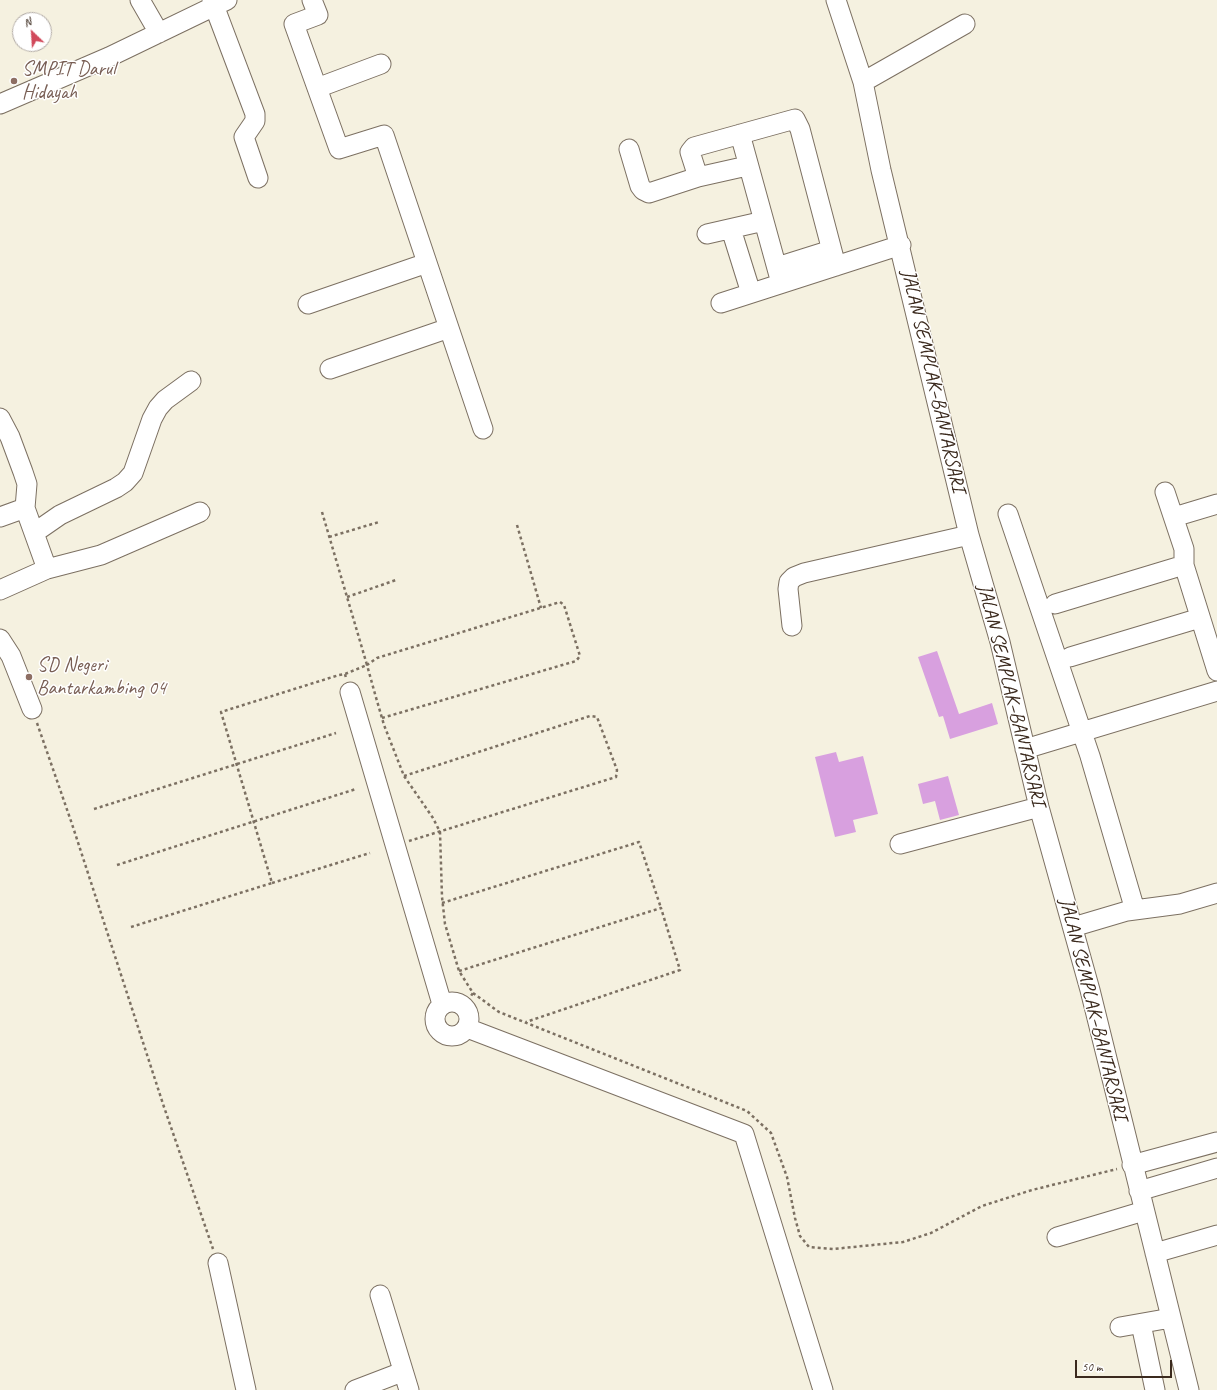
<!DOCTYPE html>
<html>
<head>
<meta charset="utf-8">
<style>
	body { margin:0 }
	#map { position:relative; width:1217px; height:1390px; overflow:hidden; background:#f5f1e0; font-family:Caveat,sans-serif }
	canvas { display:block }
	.north { position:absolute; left:12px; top:12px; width:40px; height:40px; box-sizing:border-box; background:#fff; border:1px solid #b1aaa5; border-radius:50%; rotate:335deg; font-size:11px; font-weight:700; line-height:16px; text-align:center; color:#3b2a1e }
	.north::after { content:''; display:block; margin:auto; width:14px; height:18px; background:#d1495b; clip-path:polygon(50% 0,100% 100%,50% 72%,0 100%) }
	.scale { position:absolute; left:1075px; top:1360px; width:97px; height:18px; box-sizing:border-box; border:2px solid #3b2a1e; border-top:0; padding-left:5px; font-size:12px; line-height:14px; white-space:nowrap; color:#3b2a1e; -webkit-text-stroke:3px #fff; paint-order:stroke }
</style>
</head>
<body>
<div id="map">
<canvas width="1217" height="1390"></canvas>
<div class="north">N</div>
<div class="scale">50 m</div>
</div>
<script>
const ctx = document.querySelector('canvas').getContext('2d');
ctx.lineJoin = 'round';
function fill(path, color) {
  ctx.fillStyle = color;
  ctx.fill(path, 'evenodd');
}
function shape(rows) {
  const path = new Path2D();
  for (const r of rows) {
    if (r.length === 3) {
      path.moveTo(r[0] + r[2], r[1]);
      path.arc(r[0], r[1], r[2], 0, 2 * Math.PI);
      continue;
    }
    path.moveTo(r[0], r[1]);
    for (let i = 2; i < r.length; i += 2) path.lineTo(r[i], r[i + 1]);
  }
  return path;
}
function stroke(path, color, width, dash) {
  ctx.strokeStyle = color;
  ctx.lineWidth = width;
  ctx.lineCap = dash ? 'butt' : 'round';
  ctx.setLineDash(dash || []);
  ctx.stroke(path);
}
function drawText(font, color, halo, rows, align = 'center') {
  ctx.font = font + ' Caveat,sans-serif';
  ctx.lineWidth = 3;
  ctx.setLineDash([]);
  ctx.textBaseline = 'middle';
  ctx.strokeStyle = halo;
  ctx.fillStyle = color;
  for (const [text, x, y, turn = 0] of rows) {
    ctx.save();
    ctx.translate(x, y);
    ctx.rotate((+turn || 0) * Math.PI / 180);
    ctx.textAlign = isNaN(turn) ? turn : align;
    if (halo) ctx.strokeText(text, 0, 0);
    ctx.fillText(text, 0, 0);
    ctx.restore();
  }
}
const building = shape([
	[937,651,959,714,992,703,998,724,950,739,943,716,939,717,918,657],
	[836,752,839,762,863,756,878,814,853,820,856,832,835,837,815,757],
	[948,776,959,815,940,820,935,801,923,804,918,784]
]);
const path = shape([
	[322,512,367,665,345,674],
	[517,525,541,608],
	[329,537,379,522],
	[347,597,396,580],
	[382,718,576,661,580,656,564,605,560,602,377,658,367,665,375,694,384,725,404,776,433,818,440,832,442,897,445,924,459,971,473,993,464,1006],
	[37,723,72,824,164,1107,213,1249],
	[404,776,590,716,597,717,617,770,616,777,409,841],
	[94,809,336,733],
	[117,865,356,789],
	[272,883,370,853],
	[442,903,639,842,661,908],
	[131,927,272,883,221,712,339,675,345,674,346,678],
	[459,971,661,908,680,970,526,1022],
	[473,993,499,1012,747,1111,771,1133,787,1177,795,1218,800,1236,809,1247,833,1249,903,1242,931,1233,982,1206,1032,1190,1117,1169]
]);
const minor = shape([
	[140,0,159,33],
	[212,0,255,114,255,121,244,137,258,178],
	[312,0,318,15,294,24,339,149,384,135,483,429],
	[836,0,863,82,881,170,969,535,1000,642,1039,807,1090,990,1189,1390],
	[863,82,965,24],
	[317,88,381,64],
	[0,104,109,57,227,0],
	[740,134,781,283],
	[629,149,640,186,643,190,649,193,698,177,747,166],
	[698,177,690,152,694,147,795,119,800,129,836,266],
	[731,229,751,293],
	[707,234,764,221],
	[777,267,831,250],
	[721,303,901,245],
	[308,304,427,263],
	[330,369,449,328],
	[0,418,10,437,23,472,27,484,25,508,47,569],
	[1165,492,1184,549,1184,565],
	[1008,514,1090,756,1135,910],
	[0,517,25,508],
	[1174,517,1217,504],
	[34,533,60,515,116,488,125,482,133,473,152,419,158,408,165,400,191,381],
	[0,590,47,569,101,555,200,512],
	[1055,604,1184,565,1217,671],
	[792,626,788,589,789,582,794,577,804,573,969,535],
	[0,639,11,656,32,709],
	[1070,657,1200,618],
	[350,692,442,1004],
	[1025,749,1217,691],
	[900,844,1039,807],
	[1073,927,1127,911,1180,904,1217,893],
	[452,1019,17],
	[467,1028,744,1134,823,1390],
	[1132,1165,1217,1142],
	[1139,1191,1217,1168],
	[1057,1237,1144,1211],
	[1155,1253,1217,1235],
	[218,1263,246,1390],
	[380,1295,409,1390],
	[1141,1324,1155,1390],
	[1120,1327,1171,1318],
	[355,1390,402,1372]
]);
const markers = [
	[14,81,4,"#8d6e63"],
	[29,677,4,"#8d6e63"]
];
const educationNames = [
	["SMPIT Darul",22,70],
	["Hidayah",22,93],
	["SD Negeri",37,666],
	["Bantarkambing 04",37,689]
];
const streetNames = [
	["JALAN SEMPLAK–BANTARSARI",933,381,77],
	["JALAN SEMPLAK–BANTARSARI",1011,695,76],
	["JALAN SEMPLAK–BANTARSARI",1093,1009,76]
];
fill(building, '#d8a0df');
stroke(minor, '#7c7062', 21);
stroke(path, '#7c7062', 2.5, [3, 3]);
stroke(minor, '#fff', 19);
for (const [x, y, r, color] of markers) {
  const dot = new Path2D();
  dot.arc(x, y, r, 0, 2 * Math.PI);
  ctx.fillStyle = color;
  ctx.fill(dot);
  stroke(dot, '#fff', 1.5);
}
drawText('20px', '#785e54', '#fff', educationNames, 'left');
drawText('20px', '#3b2a1e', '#fff', streetNames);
</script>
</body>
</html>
